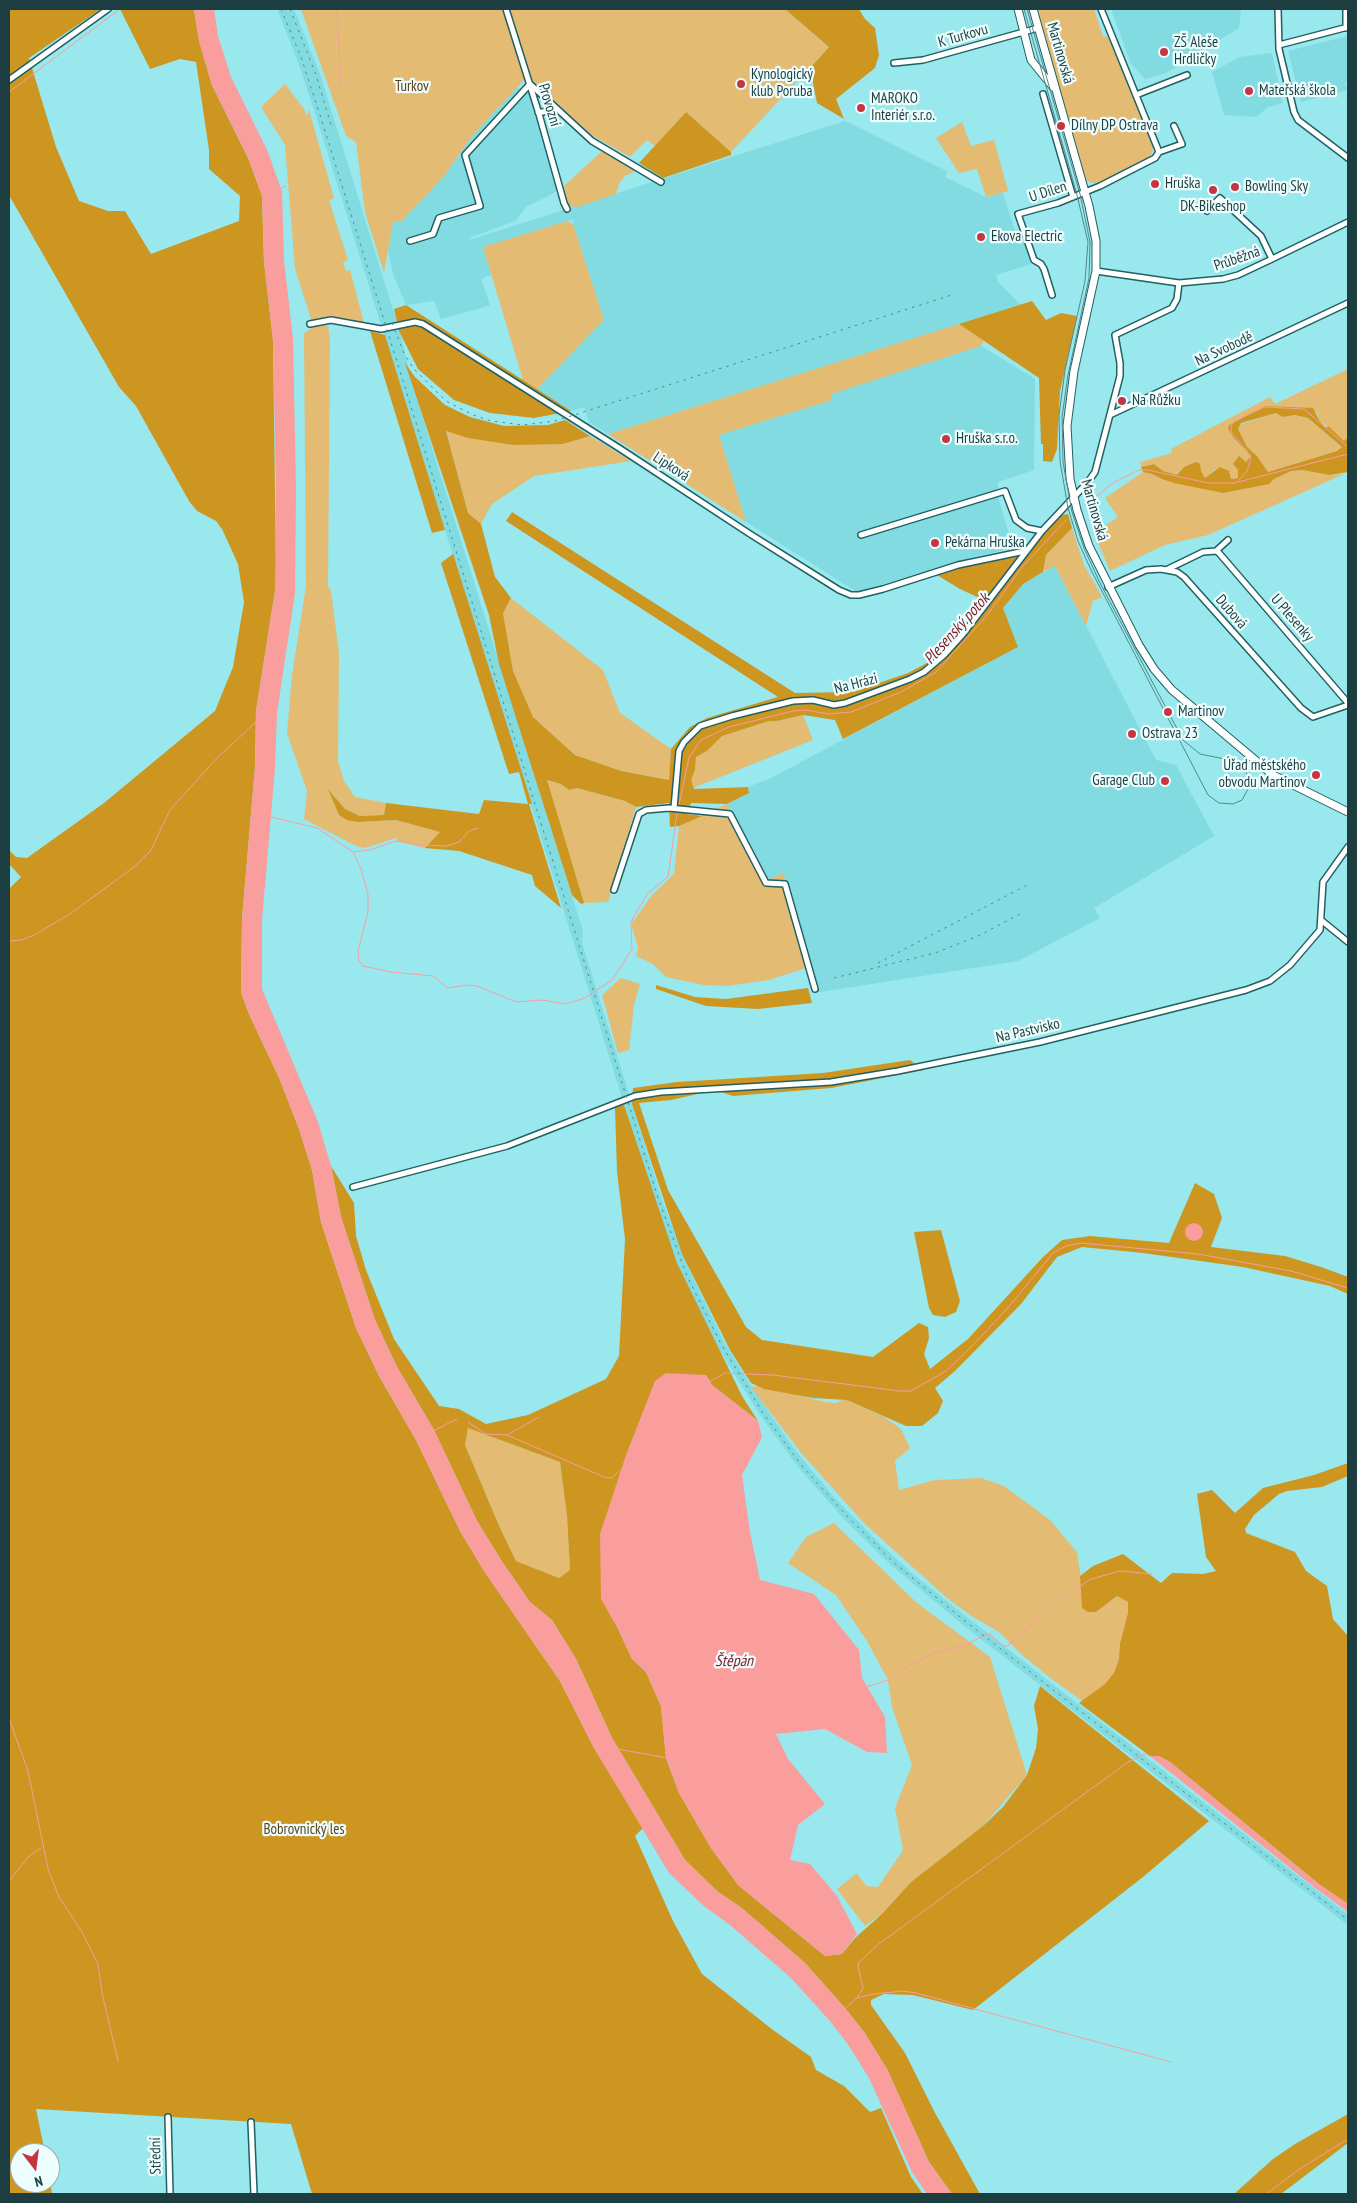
<!DOCTYPE html>
<html>
<head>
<meta charset="utf-8">
<style>
	body { margin:0 }
	#map { position:relative; width:1357px; height:2203px; overflow:hidden; background:#98e8ed; font-family:"PT Sans Narrow",sans-serif }
	canvas { display:block }
	.frame { position:absolute; inset:0; border:10px solid #1d3e40; pointer-events:none }
	.north { position:absolute; left:10px; top:2143px; width:50px; height:50px; box-sizing:border-box; background:#eefdfd; border:1px solid #9ab1b1; border-radius:50%; rotate:165deg; font-size:14px; font-weight:700; line-height:20px; text-align:center; color:#1d3e40 }
	.north::after { content:''; display:block; margin:auto; width:18px; height:22px; background:#c53543; clip-path:polygon(50% 0,100% 100%,50% 72%,0 100%) }
</style>
</head>
<body>
<div id="map">
<canvas width="1357" height="2203"></canvas>
<div class="frame"></div>
<div class="north">N</div>
</div>
<script>
const ctx = document.querySelector('canvas').getContext('2d');
ctx.lineJoin = 'round';
function fill(path, color) {
  ctx.fillStyle = color;
  ctx.fill(path, 'evenodd');
}
function shape(rows) {
  const path = new Path2D();
  for (const r of rows) {
    if (r.length === 3) {
      path.moveTo(r[0] + r[2], r[1]);
      path.arc(r[0], r[1], r[2], 0, 2 * Math.PI);
      continue;
    }
    path.moveTo(r[0], r[1]);
    for (let i = 2; i < r.length; i += 2) path.lineTo(r[i], r[i + 1]);
  }
  return path;
}
function stroke(path, color, width, dash) {
  ctx.strokeStyle = color;
  ctx.lineWidth = width;
  ctx.lineCap = dash ? 'butt' : 'round';
  ctx.setLineDash(dash || []);
  ctx.stroke(path);
}
function drawText(font, color, halo, rows, align = 'center') {
  ctx.font = font + ' "PT Sans Narrow",sans-serif';
  ctx.lineWidth = 4.5;
  ctx.setLineDash([]);
  ctx.textBaseline = 'middle';
  ctx.strokeStyle = halo;
  ctx.fillStyle = color;
  for (const [text, x, y, turn = 0] of rows) {
    ctx.save();
    ctx.translate(x, y);
    ctx.rotate((+turn || 0) * Math.PI / 180);
    ctx.textAlign = isNaN(turn) ? turn : align;
    if (halo) ctx.strokeText(text, 0, 0);
    ctx.fillText(text, 0, 0);
    ctx.restore();
  }
}
const built = shape([
	[277,9,294,9,320,74,401,336,413,387,583,931,582,943,661,1197,691,1274,724,1342,753,1389,792,1446,833,1496,880,1544,914,1575,968,1618,1348,1915,1348,1925,963,1625,890,1564,844,1519,799,1468,760,1415,717,1346,683,1278,654,1200,316,116,297,59],
	[1111,9,1241,9,1239,28,1166,73,1145,79,1131,64],
	[1348,36,1348,81,1345,82,1347,90,1301,102,1288,51],
	[1272,53,1283,103,1268,107,1256,117,1224,115,1212,72,1240,57],
	[518,87,526,94,528,92,530,96,557,190,551,195,527,206,515,221,469,238,469,240,845,121,947,171,945,177,986,197,1003,193,1016,234,1021,233,1031,264,996,275,998,282,1021,305,608,434,589,422,584,407,571,411,537,389,604,320,573,224,574,219,484,247,491,275,481,279,490,305,481,308,441,319,434,301,406,305,393,274,388,251,393,222,402,220,444,176,472,136],
	[981,346,1035,379,1034,470,998,482,998,497,1013,548,973,557,857,592,746,522,719,435,832,400,830,394],
	[1055,566,1156,760,1176,765,1214,836,1094,908,1100,918,1018,961,820,992,783,873,766,881,727,804,749,793,748,787,771,778,1018,647,1003,608,1023,584]
]);
const green = shape([
	[301,9,785,9,829,47,731,152,686,112,655,146,647,140,630,157,593,136,531,80,525,79,472,136,444,176,402,221,393,222,384,273,365,212,356,142,346,136],
	[1038,9,1094,9,1103,36,1108,37,1154,145,1152,153,1146,160,1144,159,1103,182,1093,183,1086,180,1041,27],
	[285,84,304,109,307,116,309,110,334,198,329,200,348,260,343,262,346,271,350,270,364,323,330,318,312,322,295,269,285,145,261,107],
	[962,122,971,146,994,140,1008,191,986,197,977,169,959,173,936,138],
	[602,151,636,171,625,176,619,184,616,194,577,207,570,206,566,199,564,186],
	[567,221,573,224,604,320,537,389,523,380,483,247],
	[959,324,984,340,981,346,831,394,832,400,719,435,746,522,608,434],
	[315,326,328,326,330,340,328,586,331,591,339,654,338,761,344,781,355,797,386,803,384,815,360,816,345,809,330,791,339,815,358,822,396,820,440,832,425,848,397,841,396,838,365,848,356,846,304,819,307,791,287,733,292,675,306,586,304,333],
	[1348,369,1348,437,1344,441,1319,420,1317,413,1305,408,1265,406,1229,425,1234,438,1251,457,1246,462,1233,464,1238,470,1238,478,1231,479,1216,469,1205,478,1200,471,1184,467,1177,475,1163,471,1154,464,1141,467,1140,462,1172,453,1171,449,1270,397,1275,404],
	[1276,413,1282,417,1295,415,1308,418,1342,447,1337,451,1268,472,1257,456,1247,447,1238,429,1241,424],
	[446,430,468,438,563,444,590,436,631,461,534,476,492,504,481,524,468,513],
	[1302,470,1330,475,1344,474,1208,535,1165,545,1110,571,1094,533,1118,517,1105,498,1143,472,1152,474,1162,479,1191,485,1274,479,1291,471],
	[1072,528,1084,565,1102,597,1093,601,1086,626,1055,566,1043,572,1046,555],
	[511,598,603,670,620,713,671,749,669,780,621,771,575,755,533,717,513,672,503,613],
	[803,715,813,740,693,788,690,780,695,770,696,757,707,751,722,736,769,721,777,721],
	[546,780,561,784,569,790,577,788,625,801,636,807,608,902,584,903],
	[727,804,766,881,783,873,812,966,769,980,727,986,704,985,666,977,653,964,636,956,638,948,632,927,632,923,652,895,674,874,679,826],
	[621,978,640,984,634,1005,629,1050,618,1053,602,995],
	[776,1384,786,1392,824,1402,836,1403,845,1399,884,1417,901,1429,910,1448,895,1461,899,1490,935,1480,981,1478,1004,1486,1050,1520,1077,1552,1082,1585,1096,1612,1117,1596,1128,1602,1131,1736,1053,1680,1022,1655,999,1632,970,1615,947,1598,865,1524,802,1454,751,1387],
	[468,1428,560,1462,567,1516,570,1570,559,1578,516,1561,500,1528,465,1445],
	[834,1523,917,1603,990,1657,1027,1775,983,1826,911,1882,882,1914,865,1926,837,1889,857,1873,866,1886,878,1887,903,1850,895,1808,912,1765,892,1707,888,1680,867,1641,836,1595,788,1563,806,1537]
]);
const forest = shape([
	[9,9,101,9,29,58,56,147,79,201,108,211,125,211,151,254,239,221,240,196,209,169,209,150,196,62,180,59,150,69,120,9,194,9,199,41,212,85,249,160,262,196,264,262,273,340,276,571,275,591,256,711,255,767,242,919,241,992,249,1014,280,1080,299,1129,312,1170,321,1222,356,1328,379,1376,416,1440,460,1531,484,1571,560,1681,594,1748,643,1828,635,1836,673,1921,702,1974,773,2030,811,2057,816,2070,844,2086,870,2112,881,2108,911,2177,923,2194,312,2194,291,2124,36,2109,45,2153,20,2153,20,2183,50,2182,52,2194,9,2194,9,889,21,877,9,864,9,850,16,857,27,858,104,803,215,711,233,667,244,602,238,564,222,529,216,521,197,511,189,501,136,406,119,387,9,195],
	[785,9,859,9,865,19,875,28,879,55,875,68,836,99,844,119,817,103,810,68,829,47],
	[686,112,731,152,731,155,663,178,639,163],
	[1032,301,1046,320,1061,313,1077,316,1060,391,1057,449,1052,462,1043,461,1043,444,1041,444,1039,378,959,324],
	[406,305,523,380,571,411,534,418,490,413,454,400,418,369,399,331,394,309],
	[370,331,385,335,445,530,432,533],
	[405,363,415,377,445,405,470,417,504,426,548,425,565,420,590,436,563,444,513,445,468,438,446,431,468,513,481,524,495,577,511,598,503,613,513,671,533,717,575,755,621,771,669,780,671,749,690,727,707,718,778,697,506,521,512,512,795,693,853,692,908,673,942,655,986,601,960,589,937,575,998,554,1026,553,1061,515,1068,514,1072,528,1046,555,1043,572,1023,584,1003,608,1018,647,843,739,835,720,803,715,777,721,769,721,722,736,707,751,696,757,695,770,691,780,694,789,748,787,749,793,727,804,691,803,687,814,702,816,679,826,670,827,669,803,636,807,625,801,577,788,569,790,561,784,547,780,584,903,581,904,572,895,499,664,489,615],
	[1265,406,1313,408,1319,420,1325,427,1329,427,1344,441,1348,437,1348,472,1330,475,1302,470,1291,471,1274,479,1269,484,1223,493,1174,483,1162,479,1152,474,1143,472,1141,467,1154,464,1163,471,1177,475,1184,467,1196,462,1200,464,1201,471,1205,478,1220,467,1229,471,1231,479,1238,478,1238,470,1233,464,1239,456,1246,462,1251,456,1234,438,1228,429,1229,425],
	[1276,413,1282,417,1295,415,1308,418,1342,447,1337,451,1268,472,1257,456,1247,447,1238,429,1241,423],
	[453,554,532,804,529,804,561,908,535,886,532,875,459,851,425,848,440,832,396,820,358,822,347,820,339,815,328,789,345,809,360,816,384,815,386,803,479,814,484,800,528,804,519,772,509,774,441,563],
	[656,985,695,997,726,999,808,988,812,1003,758,1009,706,1006,656,989],
	[910,1060,924,1070,831,1088,733,1096,715,1090,671,1100,639,1103,668,1190,746,1327,762,1340,873,1357,919,1323,928,1327,929,1338,924,1354,930,1369,968,1339,1043,1257,1062,1240,1090,1236,1169,1243,1195,1183,1214,1194,1222,1218,1211,1247,1285,1256,1321,1267,1348,1277,1348,1294,1330,1286,1243,1267,1143,1253,1082,1247,1057,1257,1021,1304,955,1371,935,1388,943,1401,938,1413,922,1426,906,1426,847,1400,813,1398,764,1389,751,1383,730,1350,682,1254,632,1104,633,1088,677,1082,823,1073],
	[624,1105,677,1263,742,1396,758,1421,712,1385,706,1375,619,1631,632,1659,646,1672,661,1706,666,1758,679,1793,711,1848,738,1885,825,1956,842,1954,855,1938,882,1914,911,1882,983,1826,1003,1807,1027,1775,1036,1748,1038,1729,1034,1706,1040,1686,1209,1821,1143,1877,973,2010,913,1995,884,1994,871,2000,871,2005,905,2053,934,2111,980,2194,952,2194,929,2162,887,2069,864,2032,845,2008,805,1963,743,1909,717,1891,685,1860,612,1738,576,1659,552,1620,530,1602,501,1560,477,1521,434,1430,397,1367,375,1320,341,1217,331,1166,354,1203,356,1236,366,1270,394,1339,439,1406,459,1409,486,1424,528,1415,606,1379,619,1356,625,1239,617,1172,615,1107],
	[468,1428,560,1462,567,1516,570,1570,559,1578,516,1561,500,1528,465,1445],
	[941,1230,960,1301,956,1312,945,1317,933,1315,929,1308,914,1232],
	[1348,1463,1348,1476,1322,1487,1287,1491,1279,1494,1254,1515,1245,1529,1246,1533,1295,1552,1306,1571,1327,1586,1333,1619,1348,1636,1348,1904,1320,1885,1170,1762,1159,1756,1150,1756,1079,1703,1105,1684,1114,1673,1119,1659,1120,1644,1128,1613,1128,1602,1117,1596,1096,1612,1088,1612,1082,1608,1080,1576,1093,1566,1123,1554,1161,1583,1172,1573,1203,1574,1216,1571,1206,1557,1197,1494,1212,1490,1235,1513,1263,1488,1314,1475],
	[1348,2114,1348,2143,1281,2194,1234,2194,1273,2159,1295,2144]
]);
const water = shape([
	[194,9,214,9,218,36,231,77,268,152,282,192,284,261,293,339,296,490,295,593,277,713,275,768,262,920,262,989,318,1122,331,1166,341,1217,375,1320,397,1367,434,1430,477,1521,501,1560,530,1602,552,1620,576,1659,612,1738,685,1860,717,1891,743,1909,805,1963,845,2008,864,2032,887,2069,929,2162,952,2194,927,2194,912,2172,869,2078,847,2043,829,2020,791,1978,730,1925,704,1906,669,1873,594,1748,560,1681,484,1571,460,1531,416,1440,379,1376,356,1328,321,1222,312,1170,299,1129,280,1080,249,1014,241,992,242,919,255,767,256,711,275,591,276,490,273,340,264,262,262,196,249,160,212,85,199,41],
	[1194,1232,9],
	[666,1373,706,1375,712,1385,758,1421,762,1437,742,1475,750,1532,760,1580,814,1594,859,1650,862,1678,885,1717,887,1753,867,1752,825,1729,776,1734,788,1759,825,1804,798,1825,790,1860,810,1864,837,1896,857,1934,842,1954,825,1956,738,1885,711,1848,679,1793,666,1758,661,1706,646,1672,632,1659,619,1631,601,1599,600,1534,626,1455,655,1381],
	[1150,1756,1159,1756,1170,1762,1320,1885,1348,1904,1348,1912,1314,1887]
]);
const stream = shape([
	[337,9,341,86],
	[9,92,120,9],
	[281,188,286,186],
	[1238,482,1348,454],
	[1084,506,1113,483,1139,470,1148,470,1208,483,1236,483,1247,471,1251,459,1246,449,1231,432,1231,425,1235,420,1265,407,1304,409,1348,447],
	[679,804,689,758,701,740,729,727,793,711,806,710,828,714,851,712,901,692,936,672,985,618,1023,566,1066,520],
	[271,817,317,828,353,852,361,869,368,894,368,912,358,951,359,961,363,966,391,972,433,976,448,988,467,985,477,986,516,1002,542,1000,566,1004,585,998,612,980,632,949,631,924,633,918,648,893,668,877,677,814],
	[353,852,370,850,396,841,422,845,447,846,459,842,469,831,478,828],
	[9,941,22,940,34,935,70,914,134,867,151,850,170,810,217,758,256,722],
	[709,1382,725,1373,773,1375,900,1391,911,1391,946,1371,973,1345,1006,1310,1053,1253,1066,1246,1081,1243,1198,1254,1291,1271,1348,1288],
	[468,1422,486,1434,507,1435,604,1477,612,1478,622,1468],
	[433,1431,457,1419],
	[507,1435,539,1417],
	[867,1687,888,1680,900,1671,933,1653,966,1645,987,1634,990,1634,1003,1646,1007,1646,1066,1595,1091,1579,1120,1571,1152,1574],
	[9,1718,28,1771,48,1869,59,1897,82,1932,98,1964,102,1993,118,2061],
	[618,1749,667,1758],
	[9,1881,29,1856,41,1848],
	[857,1998,874,1994,903,1991,916,1993,1171,2062],
	[846,2008,857,1998,863,1988,858,1966,859,1962,880,1943,1128,1762,1145,1754,1150,1756],
	[1266,2194,1301,2168,1348,2139]
]);
const street = shape([
	[506,9,539,114,564,203,567,209],
	[1101,9,1159,152],
	[1278,9,1279,49,1294,112,1298,120,1348,158],
	[1346,28,1346,9],
	[1279,45,1348,27],
	[894,63,923,60,1038,28],
	[9,80,108,9],
	[1043,94,1073,197],
	[1136,95,1187,75],
	[538,112,544,112,550,108,551,104],
	[1207,211,1220,198,1261,236,1272,259],
	[410,241,433,234,439,218,480,206,465,155,530,84,592,141,661,182],
	[1096,271,1179,283,1223,279,1238,275,1272,259,1348,222],
	[1052,295,1044,269,1041,264,1034,260,1018,214,1058,203,1100,186,1155,158,1159,152,1182,144,1174,126],
	[310,324,331,320,381,329,415,322,423,324,619,448,750,534,839,590,851,595,859,595,883,589,958,565,1025,551],
	[1110,415,1348,303],
	[861,535,1005,491,1016,520,1027,528,1042,531],
	[1216,551,1228,540],
	[1168,569,1203,552,1216,551,1219,553,1348,703],
	[1108,587,1146,570,1161,569,1177,572,1184,577,1301,708,1313,717,1348,705],
	[674,808,679,751,684,742,700,726,732,716,793,701,813,700,834,705,845,703,910,679,924,672,944,655,963,634,1042,531,1088,482,1095,472,1120,376,1120,363,1115,335,1172,308,1177,299,1179,283],
	[614,890,639,814,646,810,669,808,730,814,766,883,785,884,815,989],
	[1321,920,1348,942],
	[353,1187,507,1146,635,1096,661,1092,831,1082,898,1071,1040,1042,1246,990,1270,981,1290,965,1320,930,1323,882,1348,847],
	[168,2117,170,2194],
	[251,2122,254,2194]
]);
const secondary = shape([
	[1018,9,1031,60,1053,87],
	[1033,9,1089,206,1096,241,1096,271,1074,371,1067,426,1070,479,1077,510,1089,546,1139,645,1154,669,1172,690,1273,775,1348,812]
]);
const tram = shape([
	[1024,9,1077,195,1088,242,1085,281,1065,370,1059,415,1060,461,1068,508,1078,541,1091,570,1208,795,1219,803,1233,804,1242,800,1248,789,1249,781,1246,771,1235,761,1200,754,1183,740,1099,581,1084,548,1072,512,1063,462,1062,417,1068,375,1089,278,1090,242,1080,194,1027,9]
]);
const rail = shape([
	[281,9,301,57,320,115,658,1198,687,1276,721,1344,763,1413,802,1466,847,1516,892,1561,965,1621,1348,1920],
	[290,9,316,75,331,125],
	[392,323,404,353,413,368,446,401,473,415,491,421,523,425,555,421,955,294],
	[878,963,1029,884],
	[834,978,935,953,978,936,1024,912]
]);
const markers = [
	[1164,52,5,"#c53543"],
	[741,84,5,"#c53543"],
	[1249,91,5,"#c53543"],
	[861,108,5,"#c53543"],
	[1061,126,5,"#c53543"],
	[1155,184,5,"#c53543"],
	[1235,187,5,"#c53543"],
	[1213,190,5,"#c53543"],
	[981,237,5,"#c53543"],
	[1122,401,5,"#c53543"],
	[946,439,5,"#c53543"],
	[935,543,5,"#c53543"],
	[1168,712,5,"#c53543"],
	[1132,734,5,"#c53543"],
	[1316,775,5,"#c53543"],
	[1165,781,5,"#c53543"]
];
const streetNames = [
	["K Turkovu",963,36,-16],
	["Martinovská",1060,53,74],
	["Provozní",549,105,73],
	["U Dílen",1048,192,-18],
	["Průběžná",1237,259,-19],
	["Na Svobodě",1224,349,-25],
	["Lipková",671,467,33],
	["Martinovská",1094,510,74],
	["Dubová",1231,612,49],
	["U Plesenky",1292,618,49],
	["Na Hrázi",856,684,-15],
	["Na Pastvisko",1028,1031,-13],
	["Střední",156,2156,-91]
];
const poiNames = [
	["ZŠ Aleše",1174,43],
	["Hrdličky",1174,60],
	["Kynologický",751,75],
	["klub Poruba",751,92],
	["Mateřská škola",1259,91],
	["MAROKO",871,99],
	["Interiér s.r.o.",871,116],
	["Dílny DP Ostrava",1071,126],
	["Hruška",1165,184],
	["Bowling Sky",1245,187],
	["DK-Bikeshop",1213,207,"center"],
	["Ekova Electric",991,237],
	["Na Růžku",1132,401],
	["Hruška s.r.o.",956,439],
	["Pekárna Hruška",945,543],
	["Martinov",1178,712],
	["Ostrava 23",1142,734],
	["Úřad městského",1306,766,"right"],
	["obvodu Martinov",1306,783,"right"],
	["Garage Club",1155,781,"right"]
];
const parkNames = [
	["Turkov",412,87],
	["Bobrovnický les",304,1830]
];
const waterNames = [
	["Plesenský potok",957,629,-48],
	["Štěpán",734,1661]
];
fill(built, '#81dbe0');
fill(green, '#e4bb73');
fill(forest, '#cd9621');
fill(water, '#f99d9d');
stroke(stream, '#f99d9d', 1);
stroke(street, '#216063', 8);
stroke(secondary, '#216063', 9);
stroke(street, '#fff', 5);
stroke(secondary, '#fff', 7);
stroke(tram, '#53888b', 1);
stroke(rail, '#53888b', 1, [2.5, 5]);
for (const [x, y, r, color] of markers) {
  const dot = new Path2D();
  dot.arc(x, y, r, 0, 2 * Math.PI);
  ctx.fillStyle = color;
  ctx.fill(dot);
  stroke(dot, '#eefdfd', 2);
}
drawText('15px', '#1d3e40', '#eefdfd', streetNames);
drawText('15px', '#1d3e40', '#eefdfd', poiNames, 'left');
drawText('15px', '#5b4318', '#eefdfd', parkNames);
drawText('italic 16px', '#7f1b26', '#eefdfd', waterNames);
</script>
</body>
</html>
